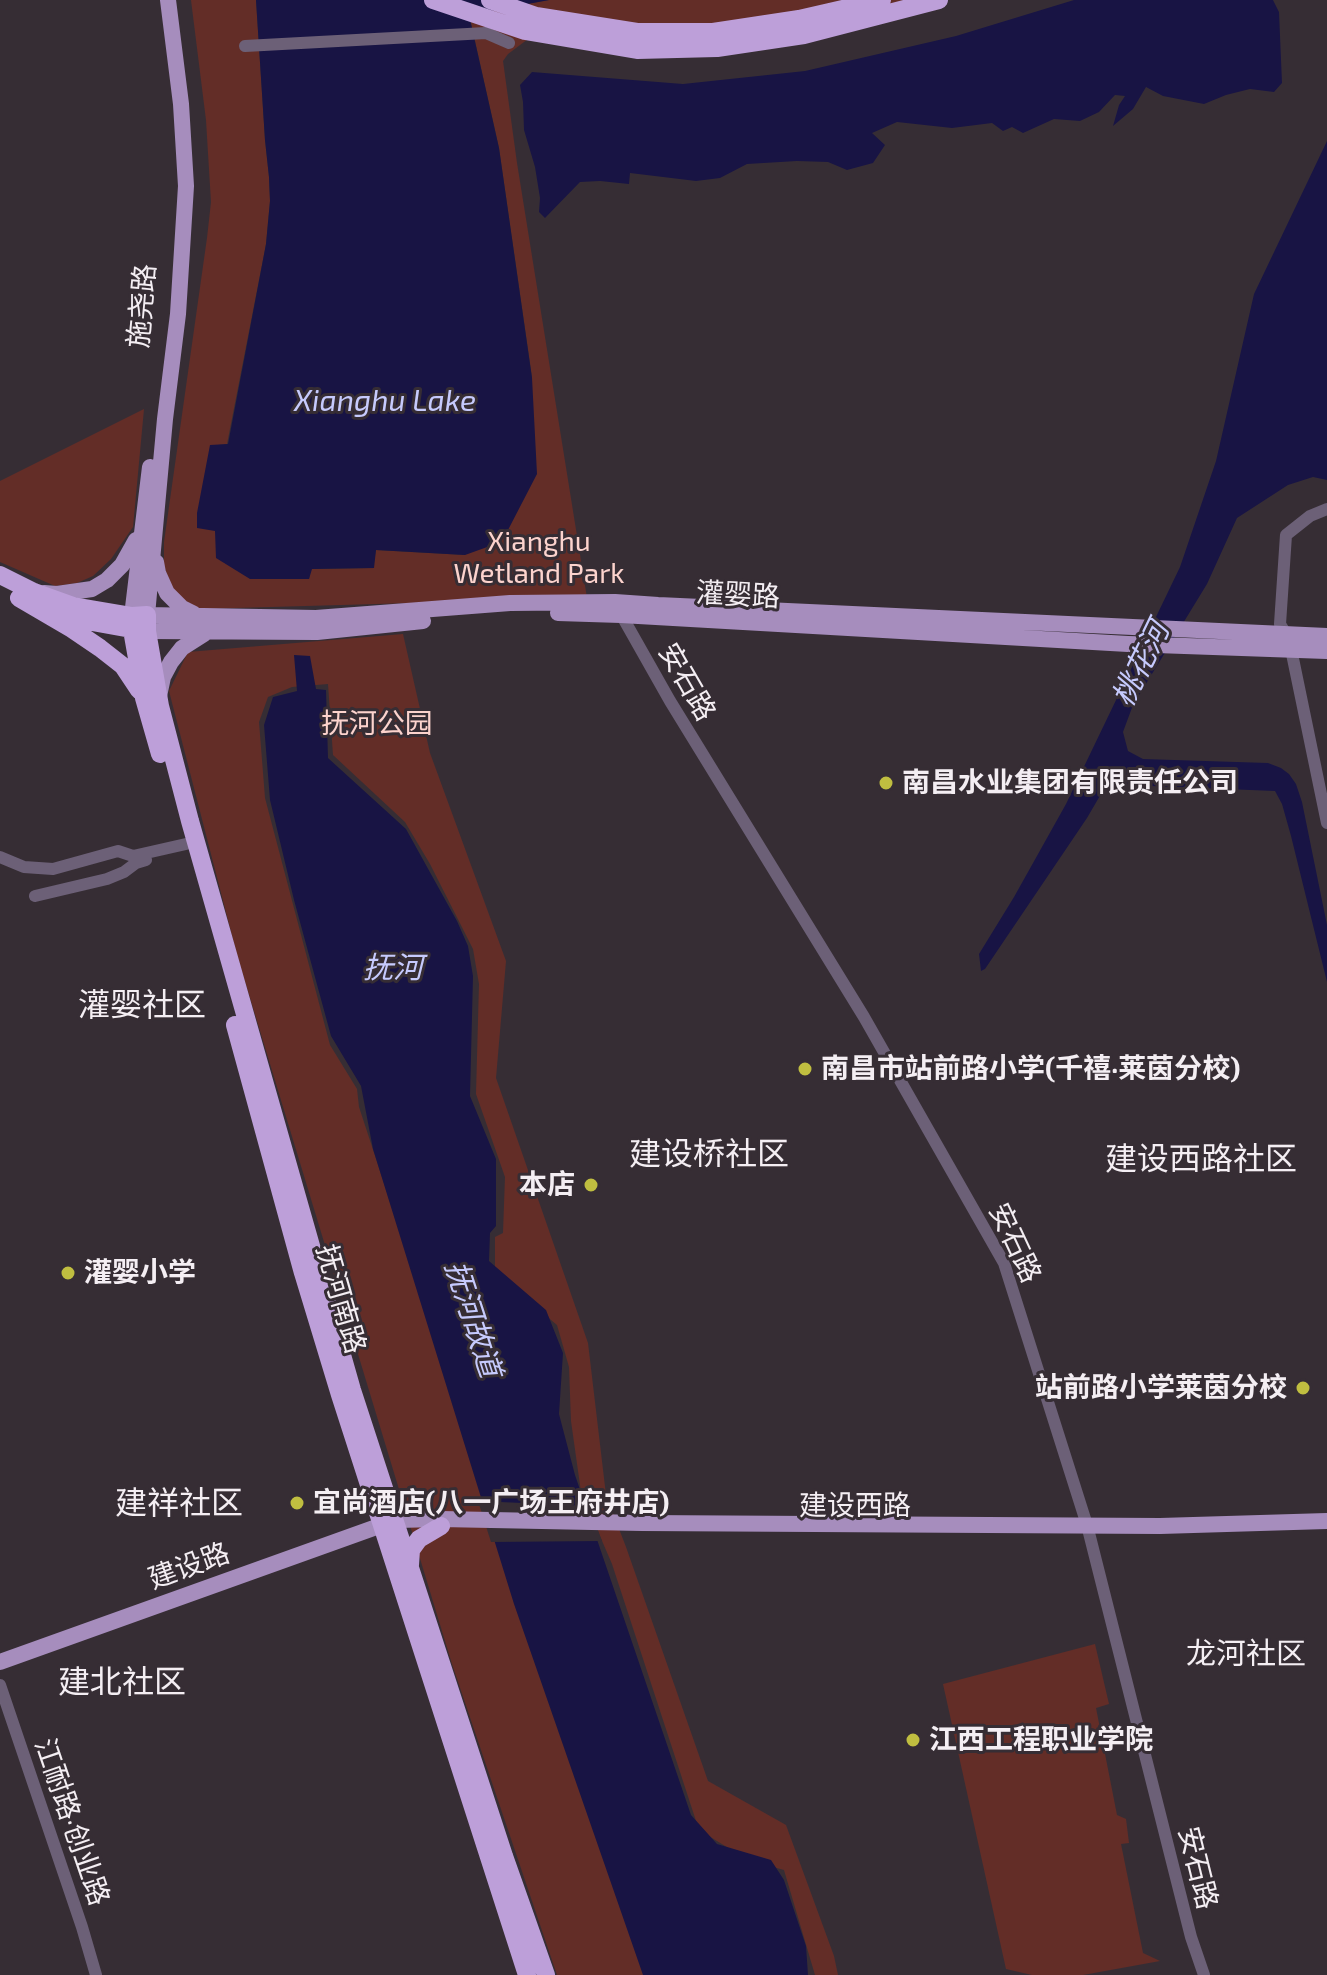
<!DOCTYPE html>
<html>
<head>
<meta charset="utf-8">
<style>
	body { margin:0 }
	canvas { display:block; background:#362d34 }
</style>
</head>
<body>
<canvas width="1327" height="1975"></canvas>
<script>
const ctx = document.querySelector('canvas').getContext('2d');
ctx.lineJoin = 'round';
function fill(path, color) {
  ctx.fillStyle = color;
  ctx.fill(path, 'evenodd');
}
function shape(rows) {
  const path = new Path2D();
  for (const r of rows) {
    path.moveTo(r[0], r[1]);
    for (let i = 2; i < r.length; i += 2) path.lineTo(r[i], r[i + 1]);
  }
  return path;
}
function stroke(path, color, width, dash) {
  ctx.strokeStyle = color;
  ctx.lineWidth = width;
  ctx.lineCap = dash ? 'butt' : 'round';
  ctx.setLineDash(dash || []);
  ctx.stroke(path);
}
function drawText(font, color, halo, rows, align = 'center') {
  ctx.font = font + ' "Exo 2","Noto Sans SC",sans-serif';
  ctx.lineWidth = 6;
  ctx.setLineDash([]);
  ctx.textBaseline = 'middle';
  ctx.strokeStyle = halo;
  ctx.fillStyle = color;
  for (const [text, x, y, turn = 0] of rows) {
    ctx.save();
    ctx.translate(x, y);
    ctx.rotate((+turn || 0) * Math.PI / 180);
    ctx.textAlign = isNaN(turn) ? turn : align;
    if (halo) ctx.strokeText(text, 0, 0);
    ctx.fillText(text, 0, 0);
    ctx.restore();
  }
}
const green = shape([
	[191,0,256,0,265,140,269,177,270,201,266,244,227,444,210,446,215,531,289,578,309,579,311,569,373,568,376,550,465,555,532,377,499,148,469,14,549,0,924,0,798,33,544,27,508,54,503,61,517,163,587,598,200,609,183,601,171,586,164,566,164,542,207,238,211,202,206,120],
	[144,409,133,527,111,559,93,576,77,583,55,586,0,562,0,481],
	[403,634,430,753,506,961,496,1078,588,1343,606,1495,626,1547,708,1781,786,1825,834,1956,838,1975,815,1975,784,1870,748,1860,699,1830,612,1564,581,1492,571,1421,569,1367,557,1325,495,1273,495,1237,503,1233,505,1177,476,1094,479,984,473,949,430,864,405,822,333,755,328,684,292,687,268,697,259,722,265,798,330,1045,357,1089,359,1107,644,1975,557,1975,452,1664,237,955,169,691,188,652],
	[1095,1644,1109,1704,1096,1708,1117,1815,1126,1819,1129,1843,1121,1844,1143,1953,1160,1961,1083,1975,1032,1975,1006,1969,943,1684]
]);
const water = shape([
	[256,0,549,0,469,15,499,148,532,378,537,474,508,530,490,546,465,555,376,550,374,568,312,569,309,579,250,579,216,558,215,531,197,528,197,513,210,445,228,444,266,244,270,201,269,177,265,140],
	[1074,0,1273,0,1279,12,1282,83,1274,92,1250,89,1226,95,1204,104,1163,96,1146,87,1133,109,1113,126,1119,105,1125,96,1115,95,1099,112,1080,121,1054,119,1023,133,1012,127,1003,131,992,123,952,128,897,122,872,133,885,145,873,163,847,170,828,162,797,161,747,164,720,178,696,181,630,173,629,184,600,181,580,182,545,218,539,212,540,198,535,167,524,130,523,102,520,85,532,72,683,84,805,71,956,36],
	[1327,141,1327,480,1313,477,1288,485,1237,518,1207,584,1133,705,1123,732,1128,751,1143,759,1268,763,1281,768,1289,774,1296,784,1302,802,1327,925,1327,982,1291,836,1282,804,1275,791,1125,785,1105,790,1101,794,1087,818,985,969,981,971,979,954,1014,897,1066,804,1180,567,1216,461,1254,294],
	[294,655,310,656,316,689,326,690,328,758,406,829,457,921,468,946,473,976,470,1096,496,1159,496,1226,490,1233,489,1261,546,1310,563,1353,559,1414,575,1475,691,1815,717,1844,771,1860,784,1880,806,1946,808,1975,643,1975,514,1604,373,1149,361,1086,331,1036,294,900,270,800,264,725,273,697,297,691]
]);
const pier = shape([
	[478,1501,589,1506,602,1541,491,1542]
]);
const minor = shape([
	[245,46,486,33,509,43],
	[1327,509,1310,516,1286,535,1280,624,1286,634,1291,649,1327,823],
	[618,609,670,701,864,1017,1004,1263,1087,1525,1191,1937,1204,1975],
	[0,857,24,867,53,869,118,851,133,856,186,844],
	[35,896,107,879,124,872,136,863,146,860],
	[0,1685,82,1927,96,1975]
]);
const major = shape([
	[168,0,181,104,186,186,178,314,165,419,147,615,316,618,510,603,615,602,658,605,1327,636],
	[156,562,158,573,167,593,182,608,194,614],
	[44,593,57,594,92,589,107,580,122,565,136,540],
	[558,613,621,615,1128,644,1327,651],
	[132,616,150,467],
	[147,631,317,632,423,621],
	[159,696,163,677,171,662,182,648,204,634],
	[0,1662,396,1520,441,1519,642,1523,1160,1526,1327,1521]
]);
const highway = shape([
	[433,0,525,31,637,50,717,48,804,35,939,0],
	[490,0,536,16,637,32,713,32,799,19,882,0],
	[0,575,34,592,73,606,132,616,147,615,147,631,160,706,190,821,352,1390,504,1856,546,1975],
	[19,598,72,629,100,648,123,666,139,690],
	[61,615,70,618,142,631],
	[132,616,132,630,144,698,160,754],
	[235,1025,303,1273,340,1395,527,1975],
	[410,1565,411,1550,419,1539,441,1526]
]);
const markers = [
	[886,783,8,"#c0be40"],
	[805,1069,8,"#c0be40"],
	[591,1185,8,"#c0be40"],
	[68,1273,8,"#c0be40"],
	[1303,1388,8,"#c0be40"],
	[297,1503,8,"#c0be40"],
	[913,1740,8,"#c0be40"]
];
const streetNames = [
	["施尧路",142,306,-85],
	["灌婴路",738,595,3],
	["安石路",687,682,60],
	["安石路",1015,1243,65],
	["抚河南路",341,1299,74],
	["建设西路",855,1506],
	["建设路",189,1566,-20],
	["江耐路·创业路",72,1822,71],
	["安石路",1198,1868,76]
];
const parkNames = [
	["Xianghu",539,542],
	["Wetland Park",539,574],
	["抚河公园",377,724]
];
const poiNames = [
	["南昌水业集团有限责任公司",902,783],
	["南昌市站前路小学(千禧·莱茵分校)",821,1069],
	["本店",575,1185,"right"],
	["灌婴小学",84,1273],
	["站前路小学莱茵分校",1287,1388,"right"],
	["宜尚酒店(八一广场王府井店)",313,1503],
	["江西工程职业学院",929,1740]
];
const waterNames = [
	["Xianghu Lake",385,401],
	["桃花河",1141,664,-64],
	["抚河",393,968],
	["抚河故道",473,1319,72]
];
const neighbourhoodNames = [
	["龙河社区",1246,1654]
];
const quarterNames = [
	["灌婴社区",142,1005],
	["建设桥社区",709,1154],
	["建设西路社区",1201,1159],
	["建祥社区",179,1503],
	["建北社区",122,1682]
];
fill(green, '#632d27');
fill(water, '#181444');
fill(pier, '#362d34');
stroke(minor, '#6c6077', 12);
stroke(major, '#a68dbd', 16);
stroke(highway, '#bd9fd9', 18);
for (const [x, y, r, color] of markers) {
  const dot = new Path2D();
  dot.arc(x, y, r, 0, 2 * Math.PI);
  ctx.fillStyle = color;
  ctx.fill(dot);
  stroke(dot, '#362d34', 3);
}
drawText('28px', '#f4eef3', '#362d34', streetNames);
drawText('28px', '#fcd3cd', '#362d34', parkNames);
drawText('bold 28px', '#f4eef3', '#362d34', poiNames, 'left');
drawText('italic 30px', '#c6cafd', '#362d34', waterNames);
drawText('30px', '#f4eef3', '#362d34', neighbourhoodNames);
drawText('32px', '#f4eef3', '#362d34', quarterNames);
</script>
</body>
</html>
